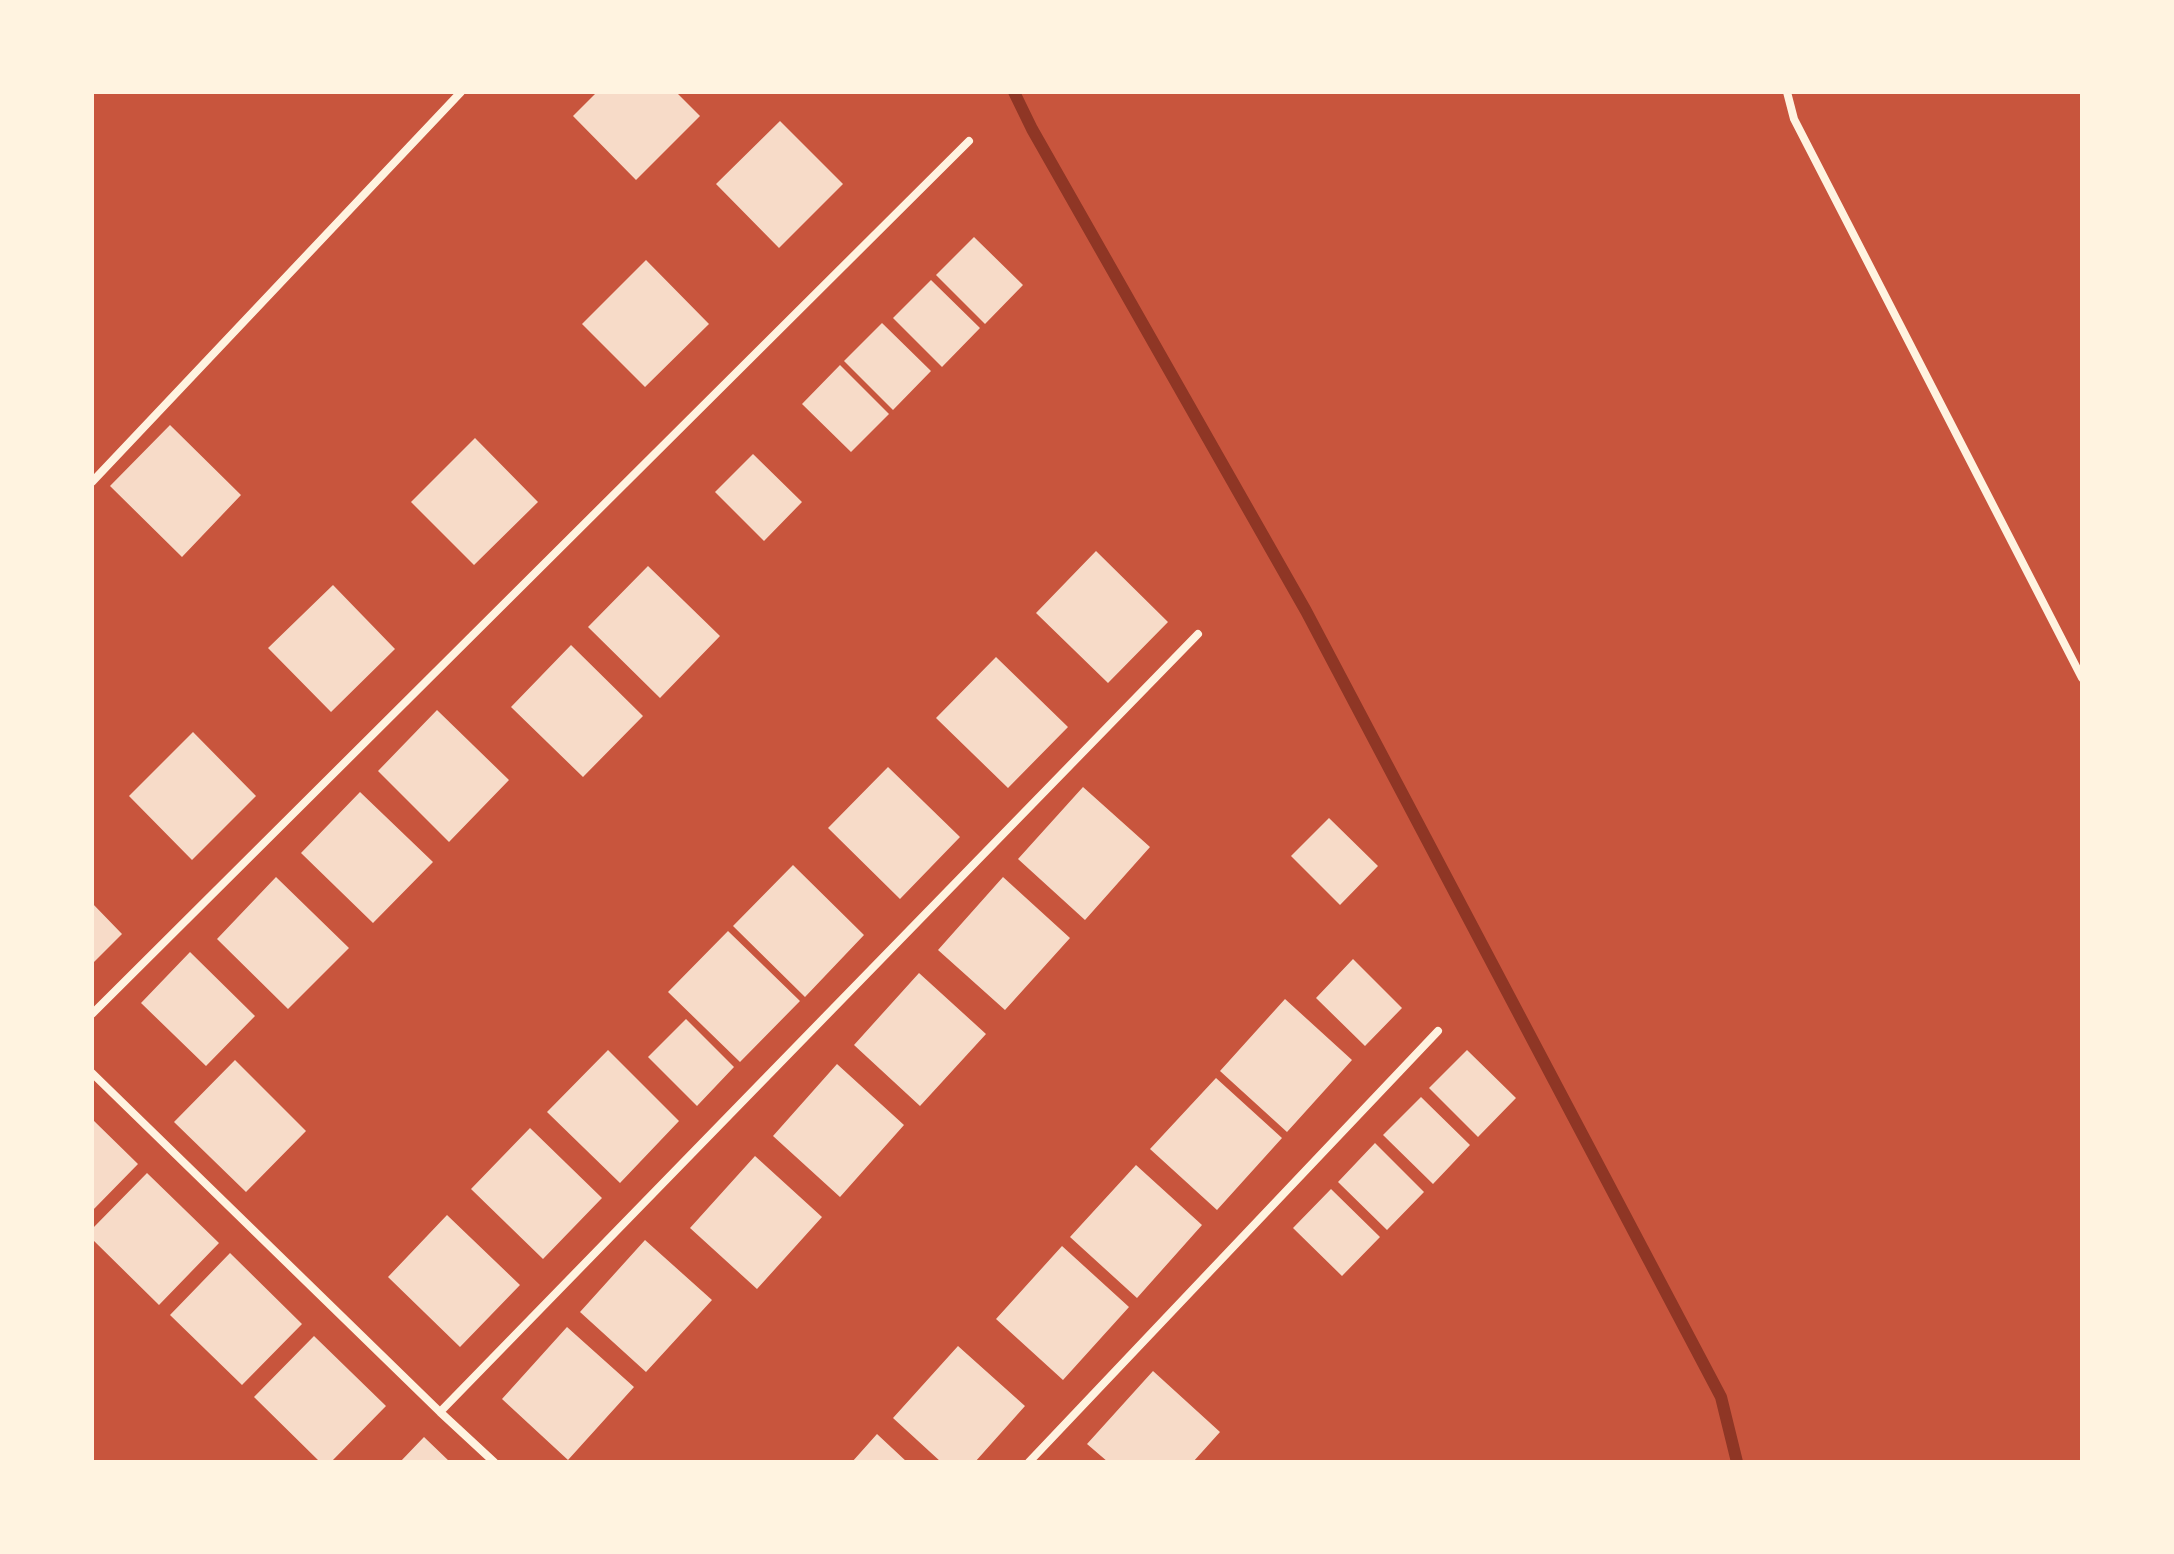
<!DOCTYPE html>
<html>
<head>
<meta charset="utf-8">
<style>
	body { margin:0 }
	#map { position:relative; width:2174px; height:1554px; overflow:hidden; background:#c8553d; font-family:"PT Serif",serif }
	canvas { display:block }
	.frame { position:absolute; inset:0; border:94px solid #fff3e0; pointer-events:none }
</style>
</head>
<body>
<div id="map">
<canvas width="2174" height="1554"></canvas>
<div class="frame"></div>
</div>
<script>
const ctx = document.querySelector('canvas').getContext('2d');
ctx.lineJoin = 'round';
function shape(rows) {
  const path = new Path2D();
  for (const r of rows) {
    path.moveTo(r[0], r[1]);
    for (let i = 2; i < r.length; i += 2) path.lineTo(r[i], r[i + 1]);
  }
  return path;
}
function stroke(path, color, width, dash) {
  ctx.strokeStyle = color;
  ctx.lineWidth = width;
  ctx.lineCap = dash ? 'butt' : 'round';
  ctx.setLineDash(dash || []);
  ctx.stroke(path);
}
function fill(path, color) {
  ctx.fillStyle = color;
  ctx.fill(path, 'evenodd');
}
const stream = shape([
	[1014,92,1032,129,1306,611,1721,1397,1737,1462]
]);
const building = shape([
	[597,92,676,92,700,116,636,180,573,116],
	[780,121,843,184,779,248,716,184],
	[974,237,1023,285,985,324,936,275],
	[646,260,709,324,645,387,582,324],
	[931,280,980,328,942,367,893,318],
	[882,323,931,371,893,410,844,361],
	[840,365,889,414,851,452,802,404],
	[170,425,241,495,182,557,110,486],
	[475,438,538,502,474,565,411,502],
	[753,454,802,502,764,541,715,492],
	[1096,551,1168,622,1108,683,1036,613],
	[648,566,720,636,660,698,588,627],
	[333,585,395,649,331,712,268,648],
	[571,645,643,716,583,777,511,707],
	[996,657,1068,727,1008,788,936,718],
	[437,710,509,780,449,842,378,771],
	[193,732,256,796,192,860,129,796],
	[888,767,960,837,900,899,828,828],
	[1083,787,1150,847,1085,920,1018,859],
	[360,792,433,862,373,923,301,853],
	[1329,818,1378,866,1340,905,1291,856],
	[793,865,864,935,805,997,733,926],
	[276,877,349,948,288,1009,217,939],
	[1003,877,1070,938,1005,1010,938,950],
	[92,903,122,934,92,964],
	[728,931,800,1001,740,1062,668,992],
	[190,952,255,1016,206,1066,141,1003],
	[1353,959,1402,1008,1365,1046,1316,998],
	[919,973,986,1034,920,1106,854,1045],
	[1285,999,1352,1060,1287,1132,1220,1071],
	[686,1019,734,1067,697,1106,648,1057],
	[608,1050,679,1121,620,1183,547,1112],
	[1467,1050,1516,1098,1478,1137,1429,1088],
	[235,1060,306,1131,246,1192,174,1122],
	[837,1064,904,1125,840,1197,773,1136],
	[1216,1078,1282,1138,1217,1210,1150,1149],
	[1421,1097,1470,1145,1433,1184,1383,1135],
	[92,1119,138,1164,92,1211],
	[530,1128,602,1198,543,1259,471,1189],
	[1375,1143,1424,1192,1387,1230,1338,1182],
	[755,1156,822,1217,757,1289,690,1228],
	[1136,1165,1202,1225,1137,1298,1070,1237],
	[147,1173,219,1243,159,1305,92,1239,92,1229],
	[1331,1189,1380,1237,1342,1276,1293,1228],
	[447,1215,520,1285,460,1347,388,1277],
	[645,1240,712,1300,646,1372,580,1312],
	[1062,1246,1129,1307,1063,1380,996,1319],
	[230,1253,302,1324,242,1385,170,1315],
	[567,1327,634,1387,568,1460,502,1399],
	[314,1336,386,1406,331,1462,320,1462,254,1397],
	[958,1346,1025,1406,975,1462,941,1462,893,1418],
	[1153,1371,1220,1432,1193,1462,1108,1462,1087,1444],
	[877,1434,907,1462,852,1462],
	[424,1437,450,1462,400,1462]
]);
const minor = shape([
	[1787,92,1794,119,2082,678],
	[92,482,461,92],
	[92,1014,969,141],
	[92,1073,440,1412,494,1462],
	[440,1412,1198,634],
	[1029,1462,1438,1031]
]);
stroke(stream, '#8f3625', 12);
fill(building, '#f7dbc8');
stroke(minor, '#fff3e0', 8);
</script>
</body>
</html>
